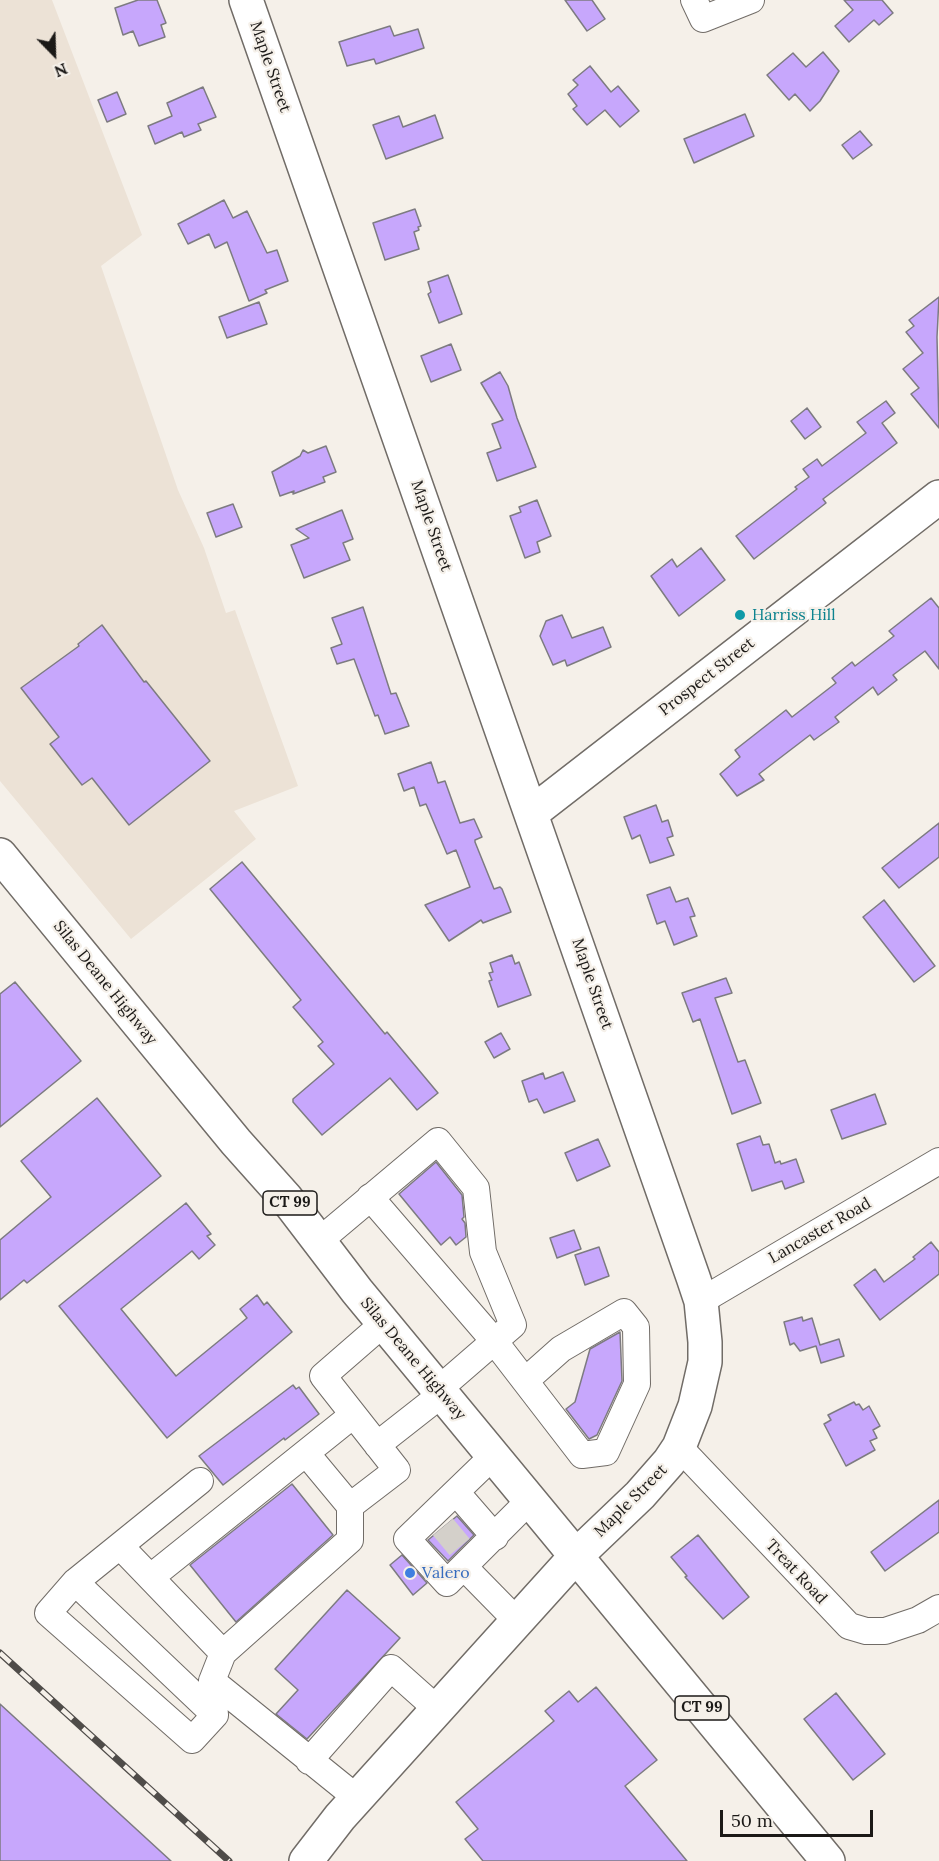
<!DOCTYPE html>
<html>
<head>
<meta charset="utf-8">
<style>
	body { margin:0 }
	#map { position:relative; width:939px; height:1861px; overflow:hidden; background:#f5f0e9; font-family:Lora,serif }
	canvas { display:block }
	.north { position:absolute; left:24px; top:24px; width:60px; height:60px; -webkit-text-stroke:4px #f5f0e9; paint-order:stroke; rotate:157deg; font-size:16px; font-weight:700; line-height:24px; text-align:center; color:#1b1917 }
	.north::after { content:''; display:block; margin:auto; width:21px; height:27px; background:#1b1917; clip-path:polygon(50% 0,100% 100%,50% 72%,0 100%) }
	.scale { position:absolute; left:720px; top:1810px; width:153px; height:27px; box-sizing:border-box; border:3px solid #1b1917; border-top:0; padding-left:8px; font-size:18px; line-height:21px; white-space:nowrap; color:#1b1917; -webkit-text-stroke:4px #f5f0e9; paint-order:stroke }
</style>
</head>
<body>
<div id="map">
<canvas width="939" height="1861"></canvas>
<div class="north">N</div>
<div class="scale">50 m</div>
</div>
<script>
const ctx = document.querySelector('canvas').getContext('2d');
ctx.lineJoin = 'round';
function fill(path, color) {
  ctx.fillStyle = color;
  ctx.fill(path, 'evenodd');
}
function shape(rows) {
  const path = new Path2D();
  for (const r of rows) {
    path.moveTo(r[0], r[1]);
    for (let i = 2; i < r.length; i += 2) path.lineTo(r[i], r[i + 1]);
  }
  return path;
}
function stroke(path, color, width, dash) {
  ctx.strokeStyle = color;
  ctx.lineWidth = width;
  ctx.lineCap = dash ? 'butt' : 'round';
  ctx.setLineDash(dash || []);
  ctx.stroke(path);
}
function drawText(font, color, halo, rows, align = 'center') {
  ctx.font = font + ' Lora,serif';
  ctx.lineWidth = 4.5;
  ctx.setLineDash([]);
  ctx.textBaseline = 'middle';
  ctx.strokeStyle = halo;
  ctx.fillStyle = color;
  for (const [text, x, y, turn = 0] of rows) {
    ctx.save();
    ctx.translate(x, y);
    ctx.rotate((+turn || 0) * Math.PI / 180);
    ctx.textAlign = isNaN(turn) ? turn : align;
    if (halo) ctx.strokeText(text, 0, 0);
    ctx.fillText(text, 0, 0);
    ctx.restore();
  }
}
const built = shape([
	[0,0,52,0,142,235,101,266,178,490,204,548,226,613,235,610,298,786,234,811,256,839,131,939,0,781]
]);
const building = shape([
	[138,0,157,0,166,23,161,25,165,37,139,46,133,31,123,35,115,8,138,0],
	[565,0,592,0,605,19,587,31,565,0],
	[844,0,882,0,893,13,879,25,874,20,849,42,835,26,853,10,844,0],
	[390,26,394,36,418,29,424,48,376,64,374,59,347,66,339,42,390,26],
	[823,52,839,71,820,101,810,111,795,94,789,100,767,75,793,53,806,67,823,52],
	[590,66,611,92,618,86,639,111,620,127,605,110,587,125,573,109,577,106,568,94,578,85,573,80,590,66],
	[203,87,216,117,198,124,201,130,184,137,182,132,155,144,148,126,172,116,167,103,203,87],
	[117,92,126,114,107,122,98,100,117,92],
	[745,114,754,136,694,163,684,139,745,114],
	[435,115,443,138,386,159,373,125,399,116,403,127,435,115],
	[860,131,872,145,853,159,842,145,860,131],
	[224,200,233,218,247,211,267,253,277,250,288,281,265,290,267,293,249,301,227,242,215,248,209,234,188,244,178,224,224,200],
	[415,209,421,226,418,227,419,230,414,232,419,249,385,260,373,223,415,209],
	[448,275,462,314,439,323,428,294,431,292,428,282,448,275],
	[939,297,937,337,939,428,911,394,919,388,903,369,923,353,906,332,914,326,909,320,939,297],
	[259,302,267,324,227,338,219,317,259,302],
	[451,344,461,370,431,382,421,356,451,344],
	[500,372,508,386,517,418,536,467,497,481,487,453,501,448,492,424,503,420,481,383,500,372],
	[886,401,895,413,882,423,897,443,823,499,826,503,754,559,736,536,797,489,795,487,809,477,803,469,817,459,822,466,866,433,857,422,886,401],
	[807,408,821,427,805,439,791,421,807,408],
	[326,446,336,472,323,477,325,482,293,494,294,491,280,496,272,472,300,456,303,450,308,453,326,446],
	[537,500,551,536,537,542,540,552,525,558,510,516,521,512,519,507,537,500],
	[233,504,242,527,216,537,207,513,233,504],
	[342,510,353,539,343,543,350,560,304,578,291,545,309,538,296,529,342,510],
	[701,548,725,580,679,616,651,576,672,559,677,567,701,548],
	[931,598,939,608,939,669,925,651,893,675,897,680,878,695,873,687,835,717,839,722,814,740,810,735,759,774,764,780,737,796,720,774,740,757,735,750,786,710,792,717,836,683,832,678,852,662,855,666,894,636,889,631,931,598],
	[363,607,391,694,396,693,409,726,385,734,378,715,375,716,354,659,337,664,331,648,342,644,332,618,363,607],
	[562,615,572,638,603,627,611,647,567,666,565,660,553,665,540,636,546,621,562,615],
	[102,625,144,682,146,681,210,761,129,825,92,778,82,785,50,744,59,737,21,688,79,646,78,644,102,625],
	[431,762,438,783,445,781,460,823,474,819,482,837,475,840,475,842,494,889,500,887,502,889,511,912,483,923,481,920,449,941,425,905,470,887,456,850,447,854,426,804,420,806,414,787,404,791,398,774,431,762],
	[656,805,662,822,668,820,673,836,667,838,674,855,650,863,640,835,632,839,624,817,656,805],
	[939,823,939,857,899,888,882,868,939,823],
	[242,862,385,1034,387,1032,438,1093,417,1110,390,1078,322,1135,293,1102,293,1099,334,1064,318,1046,323,1042,293,1007,301,1000,210,889,242,862],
	[670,887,676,902,688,898,695,916,690,917,697,936,674,945,665,921,657,924,647,895,670,887],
	[884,900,935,966,914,982,863,917,884,900],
	[512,955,515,964,519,962,531,995,498,1007,489,981,492,980,489,973,493,972,490,963,512,955],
	[726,978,732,993,715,998,738,1062,745,1060,761,1103,732,1114,700,1019,693,1022,682,993,726,978],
	[15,982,81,1061,0,1127,0,994,15,982],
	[501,1033,510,1049,494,1058,485,1042,501,1033],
	[563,1072,575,1101,544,1113,537,1099,529,1102,522,1081,543,1073,545,1079,563,1072],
	[875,1094,886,1124,842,1139,831,1110,875,1094],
	[97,1098,161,1176,27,1283,24,1280,0,1300,0,1240,51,1197,21,1161,97,1098],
	[760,1136,763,1145,769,1144,775,1163,780,1161,781,1164,796,1159,804,1182,785,1189,782,1181,752,1191,737,1144,760,1136],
	[598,1139,610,1166,577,1181,565,1153,598,1139],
	[436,1162,462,1195,464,1217,462,1219,465,1223,466,1237,456,1245,450,1237,441,1245,399,1194,436,1162],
	[186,1203,211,1234,207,1236,215,1245,199,1259,192,1251,121,1309,176,1376,247,1318,240,1309,257,1295,264,1305,267,1302,292,1332,167,1438,59,1306,186,1203],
	[574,1230,581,1249,557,1258,550,1238,574,1230],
	[931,1242,939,1252,939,1274,880,1320,854,1285,875,1269,884,1282,915,1259,913,1257,931,1242],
	[599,1247,609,1276,585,1285,575,1255,599,1247],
	[802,1317,803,1321,812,1318,820,1345,839,1339,844,1356,821,1363,816,1346,800,1351,794,1343,790,1345,784,1322,802,1317],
	[620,1332,622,1381,597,1435,589,1439,566,1409,575,1402,590,1349,620,1332],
	[293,1385,296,1389,299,1387,319,1414,285,1440,284,1438,223,1485,199,1456,293,1385],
	[854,1402,856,1405,859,1404,863,1410,869,1406,880,1426,873,1430,877,1438,870,1441,875,1450,846,1466,824,1424,831,1420,828,1415,854,1402],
	[292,1484,333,1535,236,1622,190,1565,292,1484],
	[939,1500,939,1532,885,1571,871,1552,939,1500],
	[457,1516,474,1535,448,1561,428,1540,457,1516],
	[698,1535,749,1597,723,1619,685,1577,687,1576,671,1557,698,1535],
	[402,1555,427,1583,413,1595,390,1565,402,1555],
	[347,1590,400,1638,307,1739,276,1714,298,1690,275,1669,347,1590],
	[596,1687,657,1760,625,1786,687,1861,483,1861,465,1839,478,1829,456,1802,554,1721,545,1711,569,1691,578,1702,596,1687],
	[836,1693,885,1754,853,1780,804,1719,836,1693],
	[0,1704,171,1861,0,1861,0,1704]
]);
const minorTunnel = shape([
	[443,1527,463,1551]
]);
const minor = shape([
	[694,0,703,19,751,0],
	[370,1197,495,1342,525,1381,582,1455,606,1452,637,1384,636,1327,624,1312,561,1349,525,1381],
	[319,1241,438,1141,476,1188,483,1252,513,1325,439,1389],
	[701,1301,939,1161],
	[377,1445,442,1394],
	[679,1447,849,1626,866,1631,885,1631,918,1620,939,1608],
	[493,1456,407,1539,447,1583,530,1500],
	[200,1481,75,1582,48,1613,192,1740,215,1715,212,1681,223,1653,350,1540,350,1506,306,1453],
	[456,1492,495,1537],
	[350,1506,397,1470,323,1376,384,1323],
	[120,1546,223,1653],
	[465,1568,517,1621],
	[151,1577,353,1415],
	[75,1582,215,1715],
	[212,1681,357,1798],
	[309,1761,391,1668,437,1709]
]);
const major = shape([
	[246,0,693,1277,701,1301,705,1342,705,1362,695,1406,679,1447,669,1462,640,1495,576,1556,340,1817,306,1861],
	[533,812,939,497],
	[0,855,236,1142,286,1198,357,1291,828,1861]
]);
const rail = shape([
	[0,1653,229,1861]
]);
const markers = [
	[740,615,6,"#0f9aa8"],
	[410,1573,6,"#3f7fe0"]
];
const shields = [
	[290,1203,54],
	[702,1708,54]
];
const shieldNames = [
	["CT 99",290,1203],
	["CT 99",702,1708]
];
const streetNames = [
	["Maple Street",270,67,71],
	["Maple Street",431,526,71],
	["Prospect Street",707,677,-38],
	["Silas Deane Highway",105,983,51],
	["Maple Street",592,984,71],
	["Lancaster Road",820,1231,-30],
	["Silas Deane Highway",413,1359,50],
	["Maple Street",631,1501,-45],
	["Treat Road",796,1572,47]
];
const cultureNames = [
	["Harriss Hill",752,615]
];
const shopNames = [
	["Valero",422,1573]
];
fill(built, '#ece2d6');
fill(building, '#c7a7fc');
stroke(building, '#7d7b81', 1.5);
stroke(minorTunnel, '#d4d0ca', 26, [26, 13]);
stroke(minor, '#716c67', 28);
stroke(major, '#716c67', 36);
stroke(minor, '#fff', 26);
stroke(major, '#fff', 33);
stroke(rail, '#4f4c49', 7);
stroke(rail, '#f5f0e9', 4.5, [14]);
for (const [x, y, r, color] of markers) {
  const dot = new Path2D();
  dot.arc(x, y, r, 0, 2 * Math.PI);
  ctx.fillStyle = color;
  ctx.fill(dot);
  stroke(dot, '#f5f0e9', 2);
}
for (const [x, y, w] of shields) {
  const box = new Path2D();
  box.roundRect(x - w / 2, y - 12, w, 24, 4.5);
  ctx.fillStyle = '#f5f0e9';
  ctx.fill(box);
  stroke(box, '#1b1917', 1.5);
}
drawText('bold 15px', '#1b1917', null, shieldNames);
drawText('16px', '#1b1917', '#f5f0e9', streetNames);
drawText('16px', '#0d838f', '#f5f0e9', cultureNames, 'left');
drawText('16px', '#366cbe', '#f5f0e9', shopNames, 'left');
</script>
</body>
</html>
